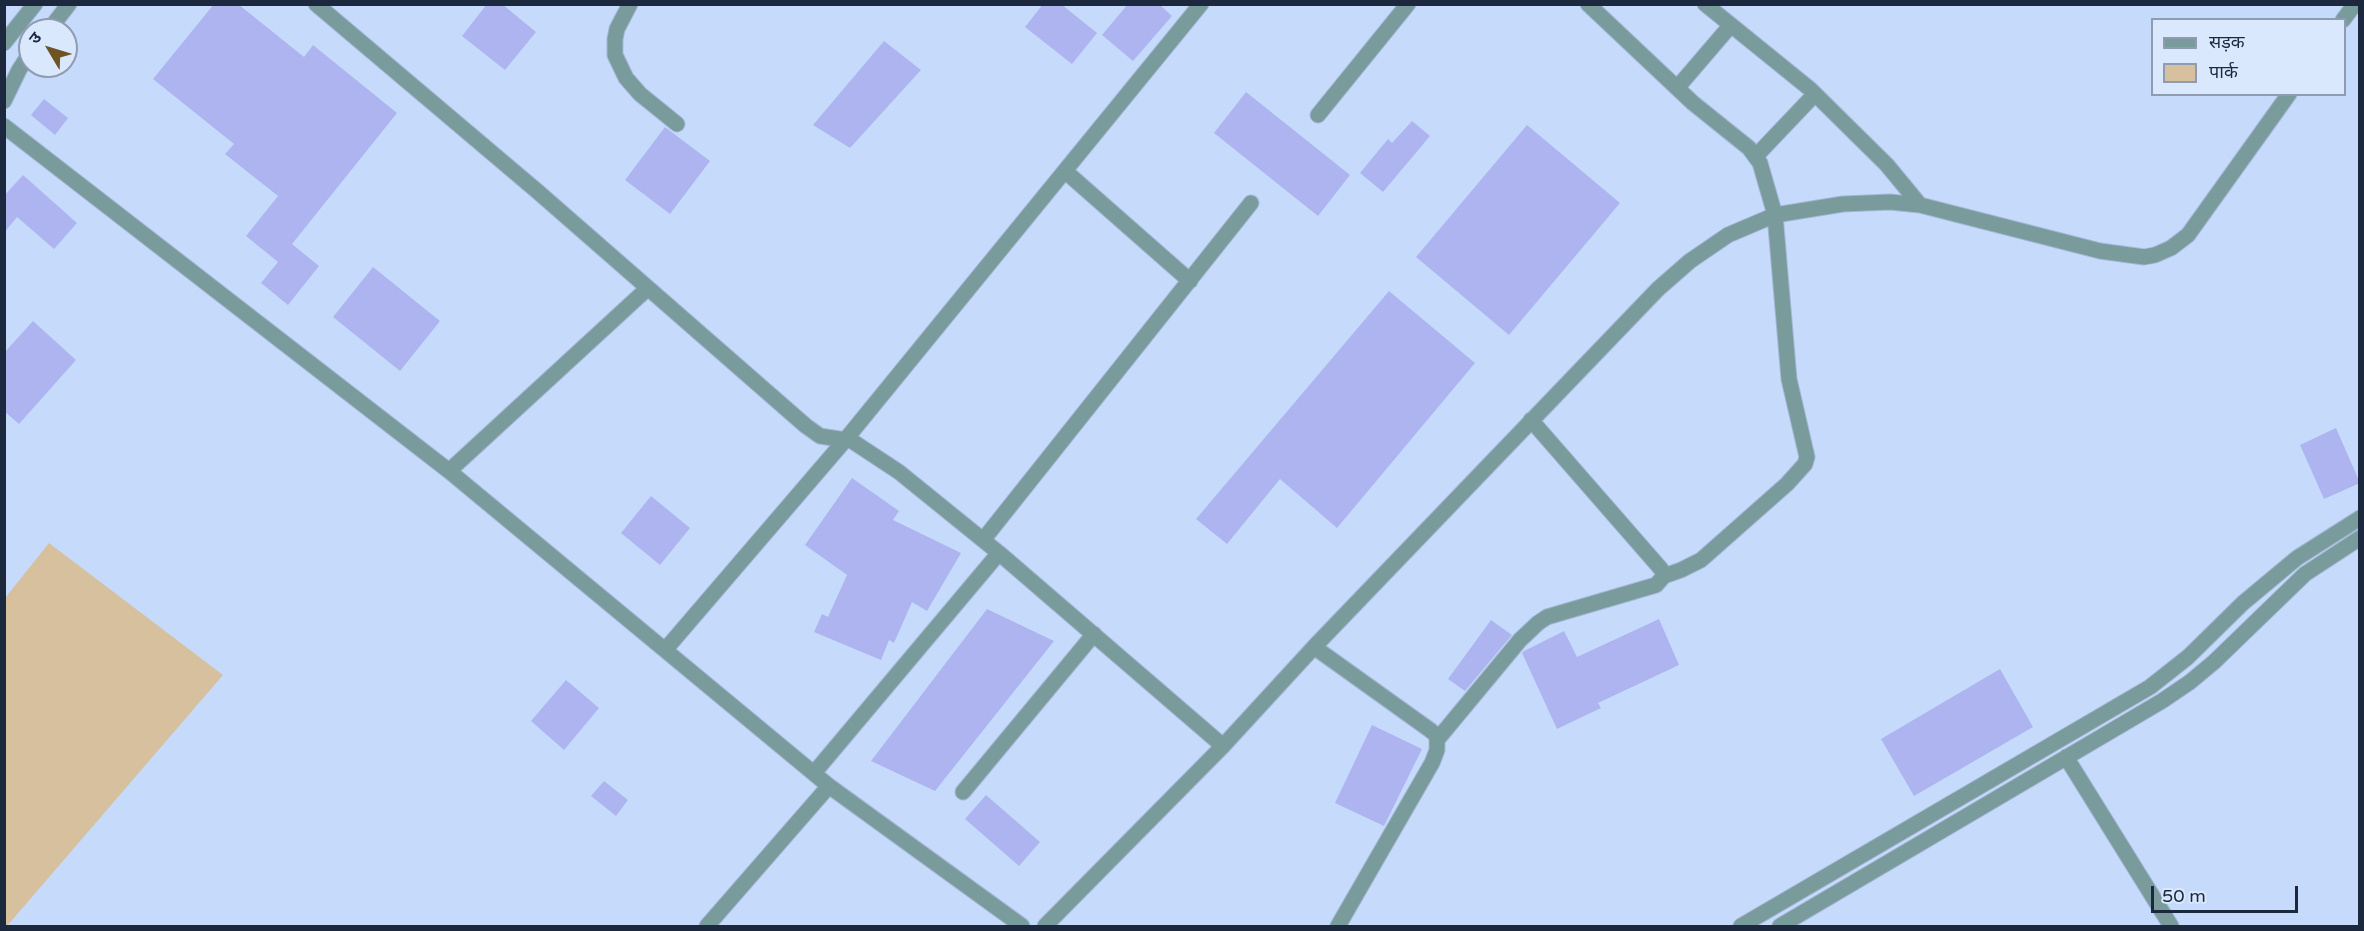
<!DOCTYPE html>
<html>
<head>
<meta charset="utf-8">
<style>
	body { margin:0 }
	#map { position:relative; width:2364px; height:931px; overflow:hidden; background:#c6dbfc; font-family:"Varela Round","Noto Sans Devanagari",sans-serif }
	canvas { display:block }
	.frame { position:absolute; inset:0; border:6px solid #1b283d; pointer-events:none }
	.legend { position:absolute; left:2151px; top:18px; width:195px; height:78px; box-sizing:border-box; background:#dae8fe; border:2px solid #8e9bb1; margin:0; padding:8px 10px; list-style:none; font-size:18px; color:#1b283d }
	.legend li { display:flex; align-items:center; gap:12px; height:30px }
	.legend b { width:30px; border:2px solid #8e9bb1 }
	.north { position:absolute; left:18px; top:18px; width:60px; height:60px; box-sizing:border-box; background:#dae8fe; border:2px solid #8e9bb1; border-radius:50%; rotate:308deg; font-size:16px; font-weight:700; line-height:24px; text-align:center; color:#1b283d }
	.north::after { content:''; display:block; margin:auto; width:21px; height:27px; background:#6e5325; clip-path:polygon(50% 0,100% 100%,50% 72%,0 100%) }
	.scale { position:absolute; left:2151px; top:886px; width:147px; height:27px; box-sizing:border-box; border:3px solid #1b283d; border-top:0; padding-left:8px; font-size:18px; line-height:21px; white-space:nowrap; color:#1b283d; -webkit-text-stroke:4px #dae8fe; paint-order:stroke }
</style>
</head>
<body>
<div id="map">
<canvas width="2364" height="931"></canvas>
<div class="frame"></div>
<ul class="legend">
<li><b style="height:8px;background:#799b9c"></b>सड़क</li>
<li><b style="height:16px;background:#d6c09d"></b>पार्क</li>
</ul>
<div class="north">उ</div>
<div class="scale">50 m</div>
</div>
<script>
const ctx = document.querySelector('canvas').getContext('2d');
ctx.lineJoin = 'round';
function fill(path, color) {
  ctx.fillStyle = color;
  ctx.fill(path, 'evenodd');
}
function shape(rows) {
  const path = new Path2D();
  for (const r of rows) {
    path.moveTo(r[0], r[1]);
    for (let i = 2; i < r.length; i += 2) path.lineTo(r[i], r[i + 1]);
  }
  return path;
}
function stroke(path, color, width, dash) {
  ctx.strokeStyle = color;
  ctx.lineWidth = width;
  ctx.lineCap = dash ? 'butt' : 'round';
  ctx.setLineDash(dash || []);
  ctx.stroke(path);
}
const green = shape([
	[49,543,223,675,7,926,5,926,5,598]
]);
const building = shape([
	[214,4,238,4,304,57,313,45,397,113,292,244,319,266,288,305,261,283,278,262,246,236,278,196,225,154,234,144,153,79],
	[487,4,502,4,536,32,505,70,462,36],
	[1043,4,1061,4,1097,33,1072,64,1025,27],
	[1128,4,1159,4,1172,16,1133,61,1102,35],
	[884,41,921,70,850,148,813,125],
	[1246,92,1350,175,1318,216,1214,133],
	[44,99,68,118,55,135,31,115],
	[1412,121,1430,136,1383,192,1360,173,1388,139,1392,143],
	[1527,125,1620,203,1509,335,1416,257],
	[665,127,710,161,670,214,625,180],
	[23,175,77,223,54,249,17,217,4,233,4,196],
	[373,267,440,321,400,371,333,317],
	[1389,291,1475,363,1337,528,1280,479,1227,544,1196,519],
	[33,321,76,360,19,424,4,411,4,353],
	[2336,428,2360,483,2324,499,2300,445],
	[852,478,899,511,893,520,961,553,927,611,912,602,894,643,889,640,881,660,814,632,822,614,828,617,847,575,805,545],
	[651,496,690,528,660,565,621,533],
	[987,609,1054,641,935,791,871,761],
	[1659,619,1679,665,1598,703,1601,708,1557,729,1522,653,1524,651,1564,631,1577,657],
	[1491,620,1512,635,1465,691,1448,679],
	[2000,669,2033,727,1914,796,1881,739],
	[566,680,599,708,564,750,531,721],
	[1372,725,1422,749,1384,826,1335,803],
	[604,781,628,800,616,816,591,796],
	[986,795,1040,842,1019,866,965,819]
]);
const minor = shape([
	[316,4,537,191,806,426,820,436,852,441,899,472,999,553,1223,746],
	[630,4,617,29,615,39,615,55,626,78,640,94,677,124],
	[1588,4,1693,103,1749,148,1760,163,1775,215,1789,379,1807,457,1805,464,1787,484,1701,560,1681,570,1664,576],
	[1705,4,1810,89,1887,165,1920,205],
	[2343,20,2355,4],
	[49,30,69,4],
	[4,43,35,4],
	[1677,88,1731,25],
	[4,101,19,70,30,53],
	[1318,115,1408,4],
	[4,126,449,471,829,786,1022,926],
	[1756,156,1815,94],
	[1065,171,1190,281],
	[449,471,648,288],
	[983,540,1251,203],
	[1314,647,1430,730,1436,735,1437,740,1437,750,1432,763,1338,926],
	[665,650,846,439,1201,4],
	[1437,740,1520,640,1538,623,1547,617,1656,585,1664,576,1661,569,1531,420],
	[2066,757,2171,926],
	[814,773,999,553],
	[963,792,1094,634],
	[707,926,829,786],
	[1045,926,1223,746,1314,647,1658,289,1690,261,1728,235,1775,215,1843,204,1890,202,1920,205,2100,251,2144,257,2155,255,2171,248,2188,235,2289,94],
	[1741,926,2150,687,2188,657,2243,603,2297,558,2360,518],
	[1780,926,2162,701,2190,682,2214,662,2305,574,2360,538]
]);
fill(green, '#d6c09d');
fill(building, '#adb4ef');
stroke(minor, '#a4b7d6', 17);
stroke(minor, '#799b9c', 15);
</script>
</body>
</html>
